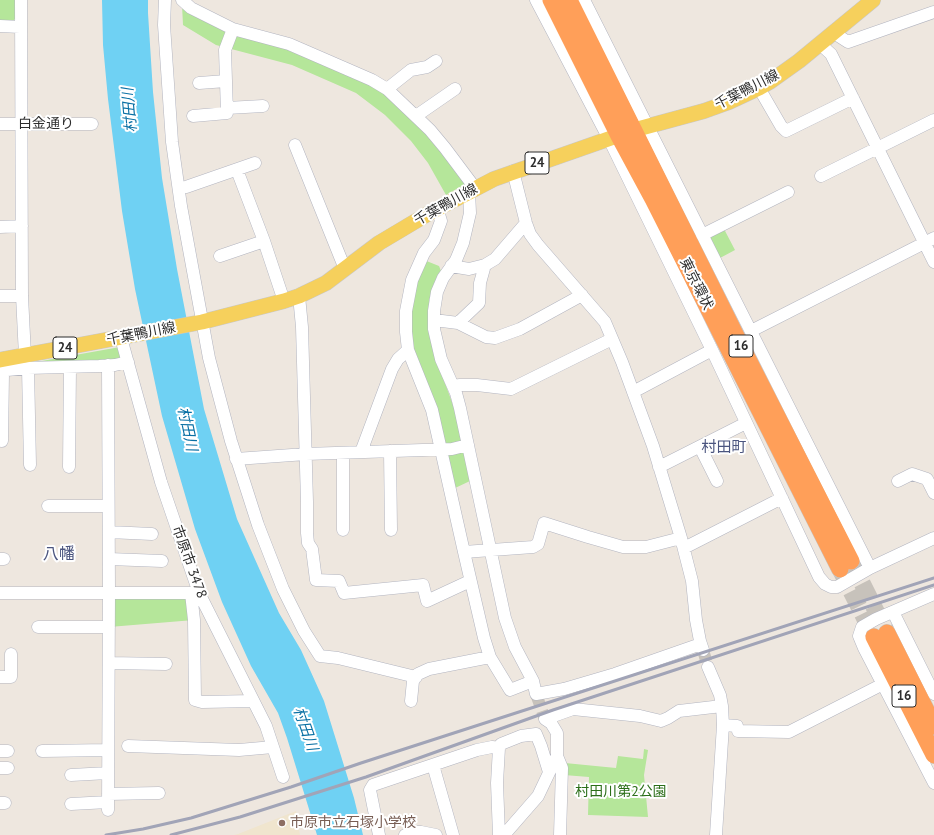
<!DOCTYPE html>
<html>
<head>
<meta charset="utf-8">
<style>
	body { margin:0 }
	canvas { display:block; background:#eee7df }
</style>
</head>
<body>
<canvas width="934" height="835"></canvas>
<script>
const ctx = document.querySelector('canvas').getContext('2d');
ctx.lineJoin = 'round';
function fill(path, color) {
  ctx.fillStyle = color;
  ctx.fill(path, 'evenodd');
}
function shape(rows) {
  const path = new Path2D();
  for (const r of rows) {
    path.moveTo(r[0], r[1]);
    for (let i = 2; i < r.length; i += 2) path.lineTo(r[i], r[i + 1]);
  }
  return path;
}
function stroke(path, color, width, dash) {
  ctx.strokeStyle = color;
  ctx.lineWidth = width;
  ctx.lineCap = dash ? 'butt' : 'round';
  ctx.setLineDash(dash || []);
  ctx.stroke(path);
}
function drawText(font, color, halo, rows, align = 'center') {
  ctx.font = font + ' "PT Sans","Noto Sans JP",sans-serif';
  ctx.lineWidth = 4;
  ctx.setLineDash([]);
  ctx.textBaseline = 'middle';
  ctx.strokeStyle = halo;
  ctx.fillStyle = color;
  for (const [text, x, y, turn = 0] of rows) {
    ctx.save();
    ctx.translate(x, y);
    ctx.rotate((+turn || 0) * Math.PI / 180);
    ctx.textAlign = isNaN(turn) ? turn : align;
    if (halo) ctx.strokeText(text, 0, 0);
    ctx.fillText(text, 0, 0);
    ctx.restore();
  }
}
const education = shape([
	[296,811,300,835,234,835,238,834]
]);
const green = shape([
	[0,0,17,0,17,17,13,21,0,22],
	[182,5,293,49,379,88,438,146,465,184,446,195,428,163,411,141,385,115,356,93,292,65,216,45,183,25],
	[724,229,735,250,720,258,709,236],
	[424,260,439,266,441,271,429,300,429,330,435,356,456,413,470,481,453,489,409,346,413,285],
	[120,347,121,359,98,362,36,362],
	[109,592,191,593,194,620,109,627],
	[644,749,648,750,644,775,648,817,588,815,589,777,564,775,565,763,616,768,618,756,643,759]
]);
const water = shape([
	[102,0,148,0,148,13,153,92,162,178,177,269,204,409,237,519,279,613,301,650,324,701,354,798,363,835,317,835,287,738,278,713,251,666,222,602,195,529,162,416,135,289,122,211,108,99,103,45]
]);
const minorTunnel = shape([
	[703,650,708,667],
	[536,694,545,719]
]);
const highwayTunnel = shape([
	[851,561,887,633],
	[840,569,874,637]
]);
const minor = shape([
	[21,0,22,296,25,356],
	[165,0,164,25,172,142,181,206,209,358,231,441,258,525,283,589,304,631,320,656,338,658,416,677],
	[182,0,191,8,233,29,289,44,372,80,387,89,430,130,445,148,475,188],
	[536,0,609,139,712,350,819,577,825,584,831,587,837,587,870,568,934,538],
	[584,0,870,568],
	[0,26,20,27],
	[834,33,848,42,934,12],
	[820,44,831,54,934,262],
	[199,83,226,81],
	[759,88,781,126,786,131,853,98],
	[387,89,411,70,427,67,436,61],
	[227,108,263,106],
	[193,116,227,113,225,50,233,29],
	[416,116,455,89],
	[0,124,92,124],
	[295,145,345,269],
	[237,170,264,241,284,301],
	[513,171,526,223,530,234,538,245,605,322,622,362,653,446,681,538,692,581,696,620,700,641,703,650],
	[821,176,934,120],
	[186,187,255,163],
	[469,191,470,213,463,243,456,260,443,278,437,292,434,311,434,329,441,359,456,393,460,408,505,618,515,647,533,681,536,694,564,689,615,674,701,644],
	[437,208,441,221,434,240,424,253,412,280,406,311,406,332,408,350,432,410,464,552,484,638,490,657,510,690,533,681],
	[0,227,22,226],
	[702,235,788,192],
	[220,256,264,241],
	[451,266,469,269,485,265,495,259,526,223],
	[0,296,22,296],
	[299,296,302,327,307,502,307,533,308,543,312,549,316,580,339,581,344,593,423,585,427,601,470,581],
	[434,320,458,323,486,337,495,338,520,329,582,295],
	[458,323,479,303,480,283,485,265],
	[751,331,934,238],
	[121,338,161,482,199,593,266,726,283,777],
	[0,368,7,370,28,368,99,366,115,365,128,362],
	[1,368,3,373,2,441],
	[28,368,30,465],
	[453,386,460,385,477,385,511,389,612,339],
	[633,392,712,350],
	[700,447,717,481],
	[390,451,391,530],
	[361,452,392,369,398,359,408,350],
	[343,453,343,530],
	[236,459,306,454,452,449,468,445],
	[69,467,70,367],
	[659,467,746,423],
	[898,481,912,474,927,479,934,493],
	[48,506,108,506],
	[109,532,152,534],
	[684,548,782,498],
	[464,552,533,547,538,544,544,523,588,537,623,547,646,547,681,538],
	[0,559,4,559],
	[109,559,162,561],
	[0,593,199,593],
	[191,593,194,620,195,700,202,702,253,701],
	[934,594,876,619,862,627,859,636,864,648,934,783],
	[893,612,934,694],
	[38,627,109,627],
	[109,663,166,664],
	[708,667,720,695,722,706,723,725,716,835],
	[0,677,11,677,11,654],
	[411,701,413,681,418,674,429,669,490,657],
	[545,719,573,709,640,716,661,721,668,718,679,711,722,706],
	[723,725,737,726,738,731,789,732,883,684],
	[128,746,239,750,273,747],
	[0,751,8,751],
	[42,751,108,750],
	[557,756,562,768,560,835],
	[433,765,453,835],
	[0,768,8,768],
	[71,775,108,773],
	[108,794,159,793],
	[0,803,5,803],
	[71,804,108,802],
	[108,810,109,592,108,365],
	[379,835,370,790,373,785,477,750,492,747,499,748],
	[405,835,413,832,421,832,436,835],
	[499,835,497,783,499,748,501,744,521,736,536,734,541,746,549,772],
	[504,835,538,796,557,756,557,733,551,723,545,719]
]);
const major = shape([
	[0,360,202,322,284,301,299,296,326,283,379,243,431,212,494,179,634,130,704,111,729,102,759,88,771,81,799,61,873,0]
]);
const highway = shape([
	[551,0,619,136,653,199,840,569],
	[569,0,737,338,851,561],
	[887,633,934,726],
	[874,637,934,755]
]);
const rail = shape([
	[106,835,143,829,191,818,291,787,361,763,934,578],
	[171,835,240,817,366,777,553,710,934,585]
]);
const markers = [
	[282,823,4,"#8d6e63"]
];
const shields = [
	[537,163,24],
	[741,346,24],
	[65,348,24],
	[904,696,24]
];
const shieldNames = [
	["24",537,163],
	["16",741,346],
	["24",65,348],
	["16",904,696]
];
const streetNames = [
	["千葉鴨川線",747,90,-27],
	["白金通り",46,124],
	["千葉鴨川線",446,205,-29],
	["東京環状",696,284,63],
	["千葉鴨川線",141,334,-11],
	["市原市 3478",189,562,70]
];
const parkNames = [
	["村田川第2公園",621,792]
];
const educationNames = [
	["市原市立石塚小学校",290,823]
];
const waterNames = [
	["村田川",130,110,-95],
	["村田川",187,429,78],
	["村田川",305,729,71]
];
const neighbourhoodNames = [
	["村田町",724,448]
];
const quarterNames = [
	["八幡",59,554]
];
fill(education, '#f0e5ce');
fill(green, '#b5e69a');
fill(water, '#6fd1f3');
stroke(minorTunnel, '#c7c2bb', 12, [12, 6]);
stroke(highwayTunnel, '#c7c2bb', 17, [17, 8]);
stroke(minor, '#b3b5c0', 13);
stroke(major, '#c8c8c8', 16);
stroke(highway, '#c8c8c8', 18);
stroke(minor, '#fff', 12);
stroke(major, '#f6d05c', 15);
stroke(highway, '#ff9f59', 17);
stroke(rail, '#a1a4b7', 3);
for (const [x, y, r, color] of markers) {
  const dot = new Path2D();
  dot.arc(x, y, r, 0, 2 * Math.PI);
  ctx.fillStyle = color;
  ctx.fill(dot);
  stroke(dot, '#fff', 1.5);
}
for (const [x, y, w] of shields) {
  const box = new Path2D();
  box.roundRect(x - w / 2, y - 11, w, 22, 3);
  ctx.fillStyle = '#fff';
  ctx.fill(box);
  stroke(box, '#2d2d2d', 1);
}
drawText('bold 13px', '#2d2d2d', null, shieldNames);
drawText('14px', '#2d2d2d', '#fff', streetNames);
drawText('14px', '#2b6e18', '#fff', parkNames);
drawText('14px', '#785e54', '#fff', educationNames, 'left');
drawText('italic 15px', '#0970a4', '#fff', waterNames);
drawText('15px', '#4b557f', '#fff', neighbourhoodNames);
drawText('16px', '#4b557f', '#fff', quarterNames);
</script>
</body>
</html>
